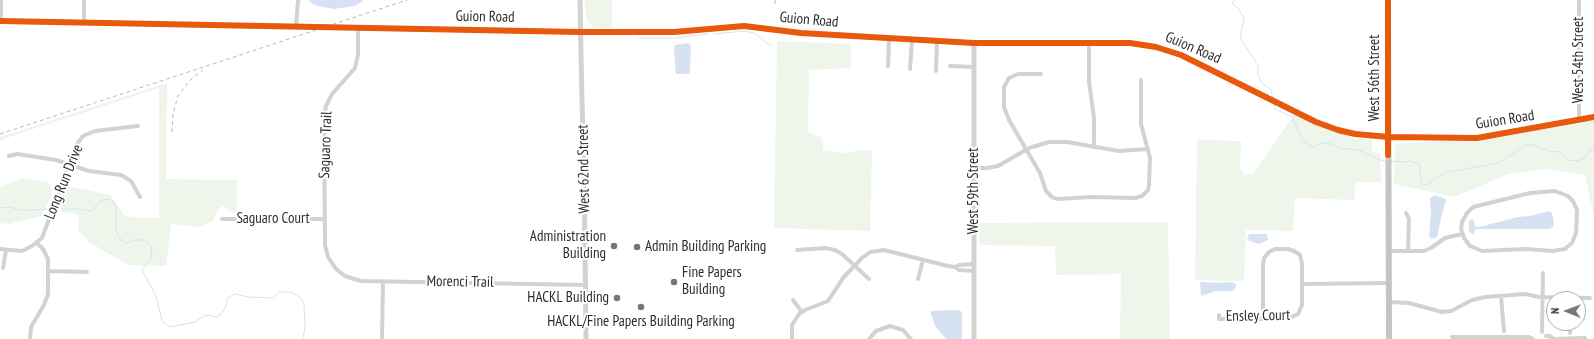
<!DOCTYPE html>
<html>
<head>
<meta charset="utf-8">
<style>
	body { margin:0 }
	#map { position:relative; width:1594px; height:339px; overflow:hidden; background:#fff; font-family:"PT Sans Narrow",sans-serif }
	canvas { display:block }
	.north { position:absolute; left:1546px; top:291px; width:40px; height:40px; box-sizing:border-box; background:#fff; border:1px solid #ababab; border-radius:50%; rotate:271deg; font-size:11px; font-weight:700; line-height:16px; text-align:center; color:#2d2d2d }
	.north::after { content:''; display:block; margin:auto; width:14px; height:18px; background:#767676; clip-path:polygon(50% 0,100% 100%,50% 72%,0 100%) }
</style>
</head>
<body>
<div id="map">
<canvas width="1594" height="339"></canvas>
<div class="north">N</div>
</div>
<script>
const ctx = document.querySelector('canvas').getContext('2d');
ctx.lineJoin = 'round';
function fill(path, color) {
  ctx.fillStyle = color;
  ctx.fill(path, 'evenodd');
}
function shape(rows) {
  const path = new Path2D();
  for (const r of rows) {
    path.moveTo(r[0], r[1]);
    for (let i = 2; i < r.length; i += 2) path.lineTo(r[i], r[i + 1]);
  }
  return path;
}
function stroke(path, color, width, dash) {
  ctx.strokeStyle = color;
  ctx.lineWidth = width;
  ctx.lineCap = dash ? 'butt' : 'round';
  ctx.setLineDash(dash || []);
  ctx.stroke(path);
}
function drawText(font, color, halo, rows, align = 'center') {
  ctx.font = font + ' "PT Sans Narrow",sans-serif';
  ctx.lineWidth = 4;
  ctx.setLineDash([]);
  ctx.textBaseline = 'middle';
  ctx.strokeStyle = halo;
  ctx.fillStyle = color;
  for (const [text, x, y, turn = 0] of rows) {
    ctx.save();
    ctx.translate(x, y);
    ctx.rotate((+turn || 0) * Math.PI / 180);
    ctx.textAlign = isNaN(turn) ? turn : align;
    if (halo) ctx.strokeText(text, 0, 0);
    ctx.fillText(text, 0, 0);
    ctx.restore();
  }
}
const green = shape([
	[585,0,612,0,612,28,594,28,586,19],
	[777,41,851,44,851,68,809,70,808,132,822,138,823,151,849,153,854,151,872,150,870,231,774,228],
	[167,83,166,179,237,180,237,214,231,212,223,205,217,211,214,220,208,223,199,227,171,224,166,266,128,265,89,242,78,230,79,215,60,212,67,186,110,195,126,217,159,218,159,88,12,136,0,141,0,137],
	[1294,115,1355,139,1372,139,1372,152,1380,154,1381,182,1355,182,1354,200,1295,198,1293,231,1246,230,1244,281,1195,280,1197,140,1241,141,1240,168,1245,175,1253,174],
	[1594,116,1594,217,1585,175,1548,169,1508,174,1454,197,1394,184,1395,144,1474,139],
	[22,178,50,183,52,193,42,216,9,224,0,223,0,187],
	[1168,222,1170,339,1120,339,1121,274,1056,275,1055,246,980,245,979,223]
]);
const water = shape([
	[309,0,362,0,363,1,354,6,334,9,318,6,311,3],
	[689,43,691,47,690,71,689,74,676,74,674,50,675,45],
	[1435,195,1446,199,1446,201,1444,206,1437,237,1431,239,1429,236,1431,213,1430,198],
	[1549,211,1552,213,1554,223,1553,227,1549,229,1477,229,1475,230,1473,235,1469,231,1469,222,1471,219,1474,221,1475,227,1479,227,1518,217,1530,216],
	[1249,234,1267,234,1268,240,1259,244,1247,240],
	[1200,282,1217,283,1232,282,1236,284,1236,286,1233,291,1216,291,1201,296],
	[956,310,961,311,962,313,962,339,946,339,935,326,930,311]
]);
const stream = shape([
	[1234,0,1233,4,1238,8,1244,18,1240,37,1258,66,1258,75,1262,83,1271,90,1273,99],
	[714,34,745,31,754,33,771,46],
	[639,38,675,38,708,34],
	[1274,104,1275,109,1292,117,1303,141,1312,147,1322,143,1331,144,1340,148,1358,150,1381,160,1385,161],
	[1391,161,1402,162,1410,161,1419,164,1422,184,1427,185,1437,177,1448,172,1499,163,1506,158,1526,145,1534,145,1549,151,1559,152,1568,160,1577,161,1584,158,1594,146],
	[0,208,10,207,20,210,31,210,47,209],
	[62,209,80,209,92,211,100,201,108,199,113,201,116,208,116,230,120,239,127,243,134,240,146,240,152,248,151,258,142,270,156,296,162,321,170,327,195,322,205,315,218,317,225,309,228,297,236,294,248,297,274,298,279,292,291,292,301,298,304,305,305,327,303,339]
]);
const minor = shape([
	[1,20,1,0],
	[84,21,84,0],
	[296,26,298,0],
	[358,27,358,55,355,68,332,94,326,106,324,117,325,245,328,257,336,269,345,276,361,281,586,285],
	[1089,43,1089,81,1094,118,1094,147],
	[888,66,889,38],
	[950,66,974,67],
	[910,69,912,40],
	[936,71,937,41],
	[1041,74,1018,74,1009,78,1004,87,1004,107,1009,120,1040,173,1046,191,1052,197,1057,199,1092,197,1135,198,1142,196,1148,190,1149,185,1150,158,1141,124,1141,80],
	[1579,120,1579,0],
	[9,156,17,154,56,160,89,171,121,175,131,181,140,197],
	[974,168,987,168,998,166,1029,148,1049,142,1067,142,1119,151,1148,149],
	[1555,191,1568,196,1573,201,1577,210,1576,233,1572,243,1565,249,1553,251,1526,249,1482,251,1470,246,1464,238,1461,229,1462,222,1467,213,1473,207,1530,193,1555,191],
	[1406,213,1409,219,1408,251],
	[222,219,325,219],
	[0,249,22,251,32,246,42,238,77,144,83,136,95,131,138,126],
	[797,250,825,248,835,250,842,254,869,279],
	[1389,251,1424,251,1431,248,1445,238,1462,234],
	[955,267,959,270,974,271],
	[3,268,6,250],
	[49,271,87,272],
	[918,279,923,260],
	[1302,284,1389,283],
	[1501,296,1504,331],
	[793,300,802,312],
	[1389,302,1409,303,1442,312,1451,311,1472,300,1485,297,1525,294,1539,297,1590,298],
	[1219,315,1219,319,1287,319,1298,314,1302,305,1302,264,1300,255,1294,251,1288,249,1275,249,1269,252,1264,258,1263,264,1263,319],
	[1570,323,1570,333],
	[1542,332,1543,273],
	[1546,336,1550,336,1552,338],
	[1452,337,1486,337,1486,339],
	[1486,337,1529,337,1533,339],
	[30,339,31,327,44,305,48,294,48,259,43,249,37,243],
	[382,339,383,281],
	[792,339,792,325,799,314,805,310,828,301,843,278,862,258,870,252,884,250,948,266,955,267,959,265,973,264],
	[869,339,876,331,890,326,903,330,911,339],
	[1552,339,1585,338]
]);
const tertiary = shape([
	[580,0,582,102,584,160,586,339],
	[0,21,580,32,674,32,744,26,801,33,974,43,1130,43,1156,47,1181,55,1316,122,1338,130,1355,134,1389,137,1477,138,1594,117],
	[974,43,974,339]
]);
const primary = shape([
	[1388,0,1389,339]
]);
const rail = shape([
	[775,0,775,4],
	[172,132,173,114,178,96,190,80,203,70],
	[0,134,407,0]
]);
const cycleway = shape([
	[0,21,580,32,674,32,744,26,801,33,974,43,1130,43,1156,47,1181,55,1316,122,1338,130,1355,134,1389,137,1477,138,1594,117],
	[1388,155,1388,0]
]);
const markers = [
	[614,246,4,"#767676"],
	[637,247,4,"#767676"],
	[674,282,4,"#767676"],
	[617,298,4,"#767676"],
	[641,307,4,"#767676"]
];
const streetNames = [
	["Guion Road",485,17,1],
	["Guion Road",809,20,5],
	["Guion Road",1193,48,23],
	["West 54th Street",1579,60,-90],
	["West 56th Street",1375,78,-90],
	["Guion Road",1505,120,-9],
	["Saguaro Trail",326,145,-88],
	["West 62nd Street",584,169,-91],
	["Long Run Drive",64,182,-68],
	["West 59th Street",974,191,-90],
	["Saguaro Court",273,219],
	["Morenci Trail",460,282,1],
	["Ensley Court",1258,316,-1]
];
const poiNames = [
	["Administration",606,237],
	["Building",606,254],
	["Admin Building Parking",645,247,"left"],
	["Fine Papers",682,273,"left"],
	["Building",682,290,"left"],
	["HACKL Building",609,298],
	["HACKL/Fine Papers Building Parking",641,322,"center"]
];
fill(green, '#eef5eb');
fill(water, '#d6e2f2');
stroke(stream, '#d6e2f2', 1);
stroke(minor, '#d2d2d2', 4);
stroke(tertiary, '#d2d2d2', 5);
stroke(primary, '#c5c5c5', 6);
stroke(rail, '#b9b9b9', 1, [4, 3]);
stroke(cycleway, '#e8590c', 6);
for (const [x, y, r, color] of markers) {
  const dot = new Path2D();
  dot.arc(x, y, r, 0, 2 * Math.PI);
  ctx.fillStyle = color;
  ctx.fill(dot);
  stroke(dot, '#fff', 1.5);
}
drawText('15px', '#2d2d2d', '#fff', streetNames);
drawText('15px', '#2d2d2d', '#fff', poiNames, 'right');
</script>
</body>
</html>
